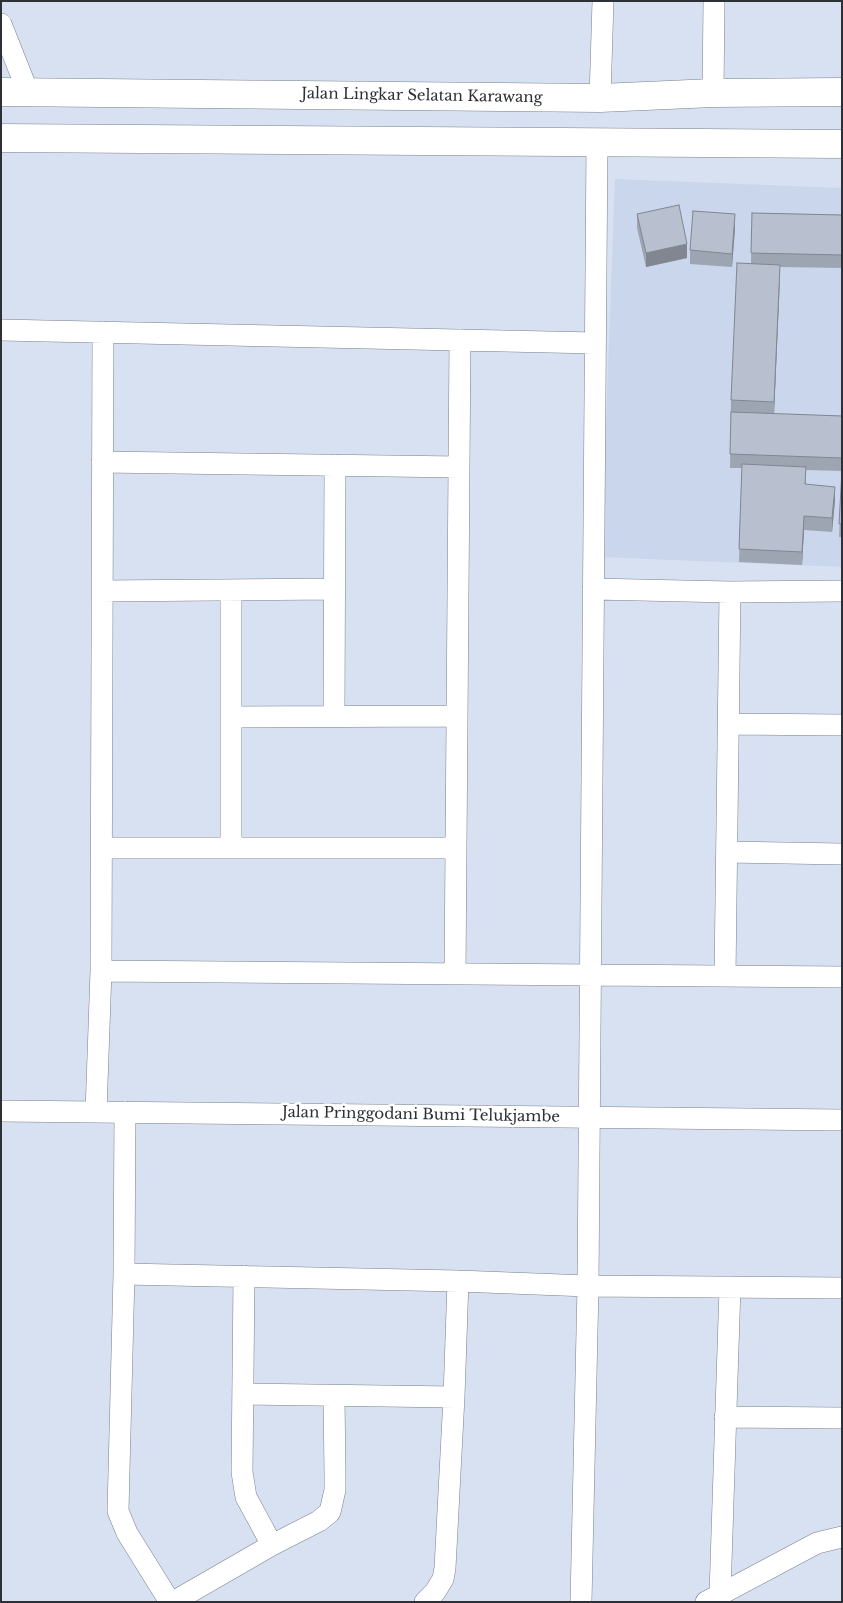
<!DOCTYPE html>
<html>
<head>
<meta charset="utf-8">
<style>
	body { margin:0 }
	#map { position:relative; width:843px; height:1603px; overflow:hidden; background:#d8e1f1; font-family:"Libre Baskerville",serif }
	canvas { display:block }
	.frame { position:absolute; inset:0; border:2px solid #2d3036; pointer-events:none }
</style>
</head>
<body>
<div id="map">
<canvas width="843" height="1603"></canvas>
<div class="frame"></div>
</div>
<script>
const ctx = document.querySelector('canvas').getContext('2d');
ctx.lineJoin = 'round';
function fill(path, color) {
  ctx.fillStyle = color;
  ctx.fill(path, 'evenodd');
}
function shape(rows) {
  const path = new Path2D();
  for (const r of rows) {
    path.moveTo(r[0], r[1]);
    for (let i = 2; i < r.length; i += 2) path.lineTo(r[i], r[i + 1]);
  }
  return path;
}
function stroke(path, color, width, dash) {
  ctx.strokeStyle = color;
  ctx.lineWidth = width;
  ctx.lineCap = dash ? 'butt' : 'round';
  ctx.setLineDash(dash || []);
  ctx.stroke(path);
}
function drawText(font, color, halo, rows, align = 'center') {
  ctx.font = font + ' "Libre Baskerville",serif';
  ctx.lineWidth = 5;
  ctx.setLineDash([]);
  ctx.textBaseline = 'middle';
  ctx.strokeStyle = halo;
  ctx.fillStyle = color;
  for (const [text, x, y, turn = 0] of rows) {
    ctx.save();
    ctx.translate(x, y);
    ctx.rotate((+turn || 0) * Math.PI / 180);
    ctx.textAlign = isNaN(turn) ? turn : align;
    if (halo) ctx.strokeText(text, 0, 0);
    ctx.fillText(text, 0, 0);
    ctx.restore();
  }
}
const built = shape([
	[615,179,842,188,842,567,601,557]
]);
const minor = shape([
	[1,24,28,92],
	[713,93,714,1],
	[600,98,603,1],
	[1,330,595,343],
	[102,462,459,467],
	[593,589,730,592,842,591],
	[231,590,231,848],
	[102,591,334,589],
	[334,716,335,465],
	[231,717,457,716],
	[729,724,842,725],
	[102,848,456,848],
	[727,852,842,854],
	[101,971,842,977],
	[455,974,460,340],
	[725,976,730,592],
	[1,1111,842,1120],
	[96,1112,101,971,103,332],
	[125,1112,124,1274,118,1511,127,1533,170,1602],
	[124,1274,458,1281,588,1286,842,1288],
	[244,1276,242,1472,246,1497,272,1545],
	[243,1394,454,1397],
	[725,1417,842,1418],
	[720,1594,730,1287],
	[173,1602,272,1545,319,1521,330,1512,335,1490,335,1475,334,1396],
	[425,1602,435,1592,443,1579,445,1568,454,1397,458,1281],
	[581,1602,588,1286,597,142],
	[706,1602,817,1543,842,1537]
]);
const primary = shape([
	[1,92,600,98,713,93,842,92],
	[1,138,842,144]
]);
const wall = shape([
	[752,213,842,215,842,268,780,267,774,414,842,416,842,537,839,537,842,471,806,470,806,484,835,500,832,532,804,530,802,565,739,562,742,468,730,468,731,400,751,263],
	[637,214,687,258,646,267,637,228],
	[735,228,732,267,690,264,690,250]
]);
const shadedWall = shape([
	[735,214,735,228,732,267,732,254],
	[687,244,687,258,646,267,646,253],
	[780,265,780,278,774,415,774,402],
	[835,487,835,500,832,532,832,518],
	[804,516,804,530,802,565,802,552]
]);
const building = shape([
	[679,205,687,244,646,253,637,214,679,205],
	[693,211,735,214,732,254,690,250,693,211],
	[752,213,842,215,842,255,751,253,752,213],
	[737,263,780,265,774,402,731,400,737,263],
	[731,412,842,416,842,458,730,454,731,412],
	[742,464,806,467,805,484,835,487,832,518,804,516,802,552,739,549,742,464],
	[842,471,842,524,839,524,842,471]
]);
const streetNames = [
	["Jalan Lingkar Selatan Karawang",422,96,1],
	["Jalan Pringgodani Bumi Telukjambe",421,1115,1]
];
fill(built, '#c9d6eb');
stroke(minor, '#78808e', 22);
stroke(primary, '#78808e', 29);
stroke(minor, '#fff', 21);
stroke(primary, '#fff', 28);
fill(wall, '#9ea5b2');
fill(shadedWall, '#818691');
fill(building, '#b8c0cf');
stroke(building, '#818691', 1);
drawText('15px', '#2d3036', '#fff', streetNames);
</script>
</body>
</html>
